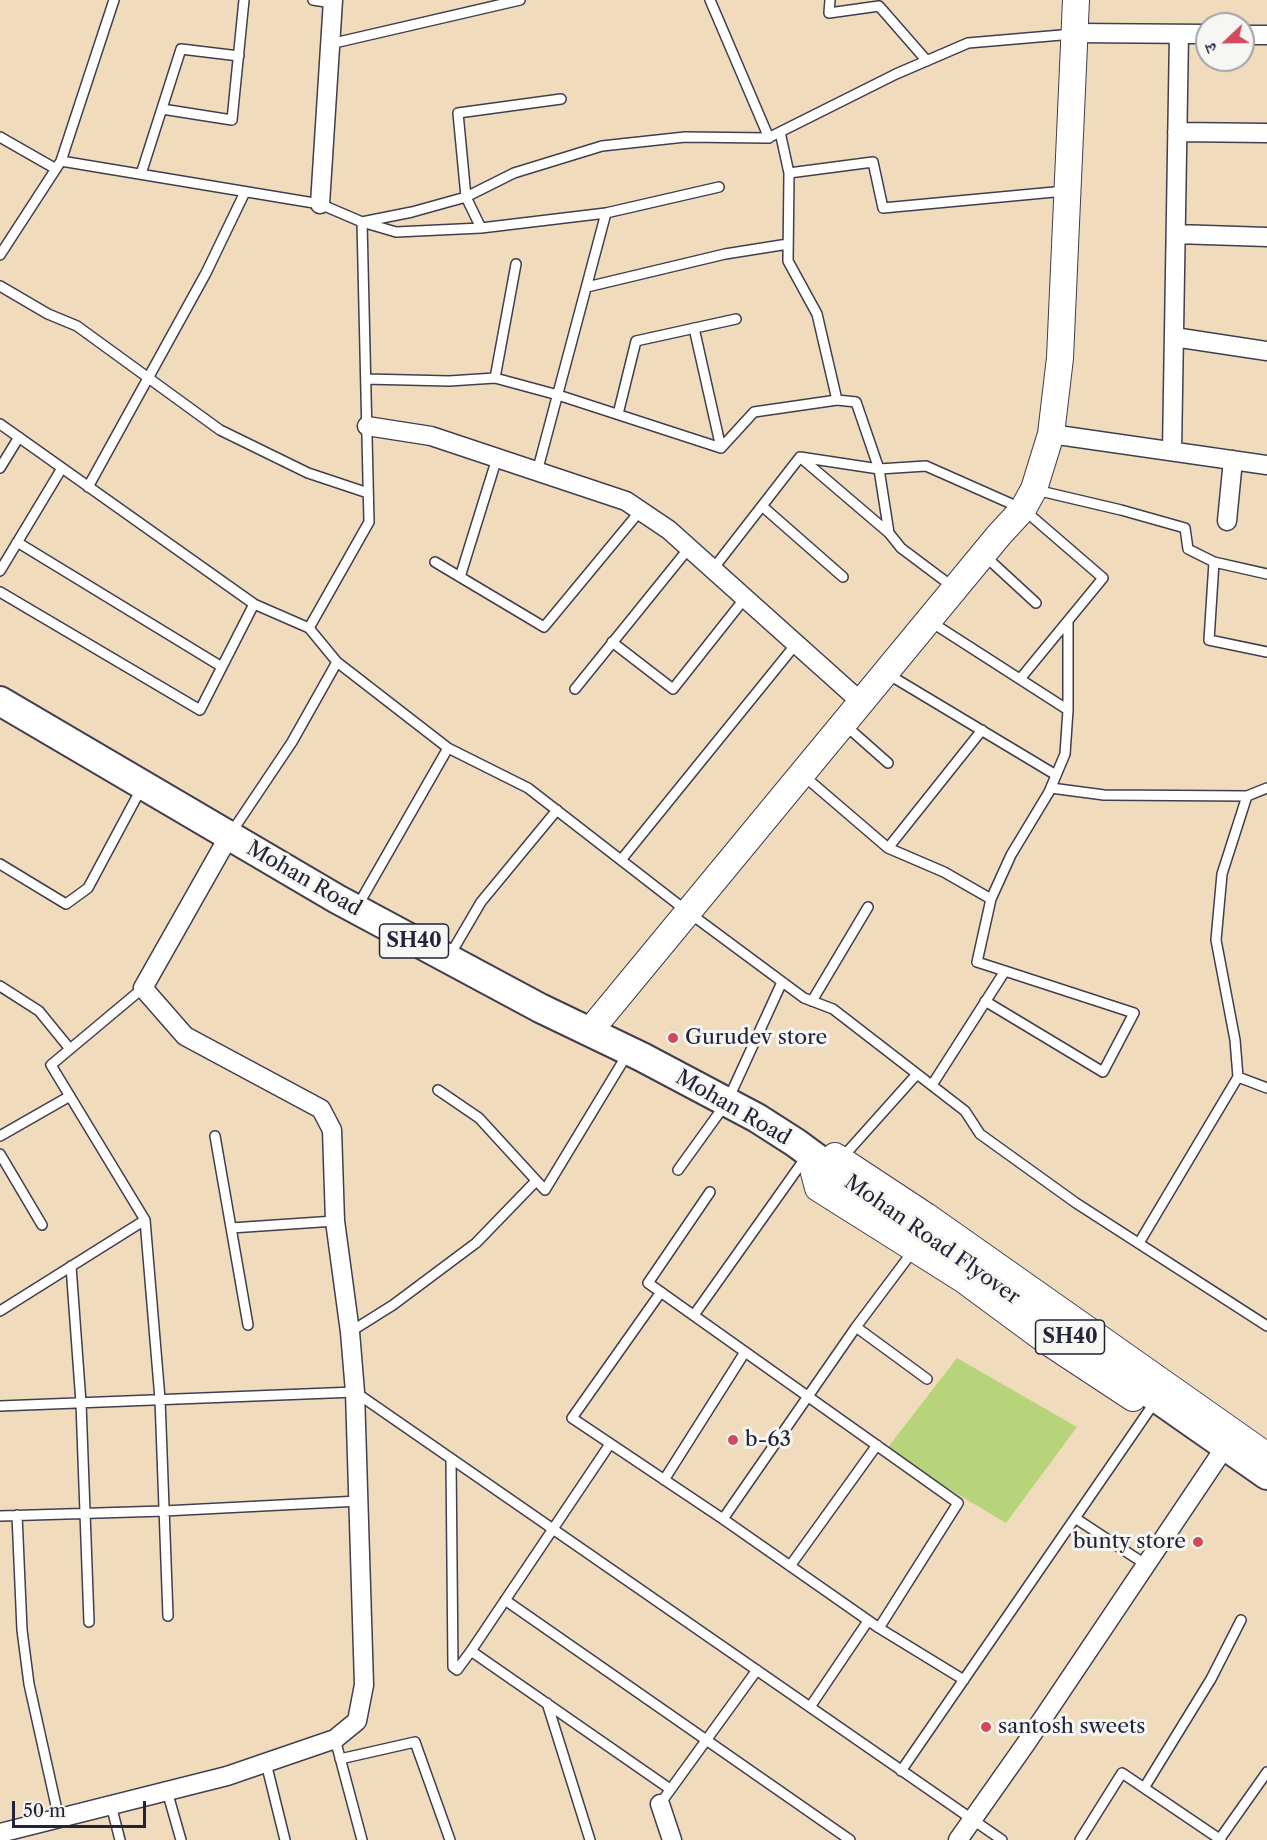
<!DOCTYPE html>
<html>
<head>
<meta charset="utf-8">
<style>
	body { margin:0 }
	#map { position:relative; width:1267px; height:1840px; overflow:hidden; background:#f0dcbd; font-family:"Libre Caslon Text","Noto Serif Devanagari",serif }
	canvas { display:block }
	.north { position:absolute; left:1195px; top:12px; width:60px; height:60px; box-sizing:border-box; background:#f6f6f2; border:2px solid #a1a1a9; border-radius:50%; rotate:248deg; font-size:16px; font-weight:700; line-height:24px; text-align:center; color:#22223b }
	.north::after { content:''; display:block; margin:auto; width:21px; height:27px; background:#d1495b; clip-path:polygon(50% 0,100% 100%,50% 72%,0 100%) }
	.scale { position:absolute; left:12px; top:1801px; width:134px; height:27px; box-sizing:border-box; border:3px solid #22223b; border-top:0; padding-left:8px; font-size:18px; line-height:21px; white-space:nowrap; color:#22223b; -webkit-text-stroke:4px #f6f6f2; paint-order:stroke }
</style>
</head>
<body>
<div id="map">
<canvas width="1267" height="1840"></canvas>
<div class="north">उ</div>
<div class="scale">50 m</div>
</div>
<script>
const ctx = document.querySelector('canvas').getContext('2d');
ctx.lineJoin = 'round';
function fill(path, color) {
  ctx.fillStyle = color;
  ctx.fill(path, 'evenodd');
}
function shape(rows) {
  const path = new Path2D();
  for (const r of rows) {
    path.moveTo(r[0], r[1]);
    for (let i = 2; i < r.length; i += 2) path.lineTo(r[i], r[i + 1]);
  }
  return path;
}
function stroke(path, color, width, dash) {
  ctx.strokeStyle = color;
  ctx.lineWidth = width;
  ctx.lineCap = dash ? 'butt' : 'round';
  ctx.setLineDash(dash || []);
  ctx.stroke(path);
}
function drawText(font, color, halo, rows, align = 'center') {
  ctx.font = font + ' "Libre Caslon Text",serif';
  ctx.lineWidth = 6;
  ctx.setLineDash([]);
  ctx.textBaseline = 'middle';
  ctx.strokeStyle = halo;
  ctx.fillStyle = color;
  for (const [text, x, y, turn = 0] of rows) {
    ctx.save();
    ctx.translate(x, y);
    ctx.rotate((+turn || 0) * Math.PI / 180);
    ctx.textAlign = isNaN(turn) ? turn : align;
    if (halo) ctx.strokeText(text, 0, 0);
    ctx.fillText(text, 0, 0);
    ctx.restore();
  }
}
const green = shape([
	[957,1358,1077,1427,1006,1523,885,1451]
]);
const lane = shape([
	[313,0,332,3],
	[710,0,769,138],
	[830,0,829,13,879,6,927,61],
	[330,44,520,0],
	[162,109,232,120,244,0],
	[0,137,56,169],
	[61,161,320,204,362,222,396,232,481,228,606,213,719,187],
	[789,173,873,162,883,208,1065,191],
	[141,174,181,49,239,56],
	[481,228,466,197,458,113,561,99],
	[0,255,61,161,114,0],
	[516,264,495,378,558,395,721,448],
	[0,286,48,314,77,326,220,430,308,473,368,493],
	[587,287,725,254,788,244],
	[694,328,721,448],
	[366,379,449,381,495,378],
	[837,400,856,402,879,469,889,533],
	[618,414,636,341,736,319],
	[0,424,254,604,309,628,337,662,448,748,528,788,688,912,804,998,833,1009,965,1111,980,1134,1076,1203,1267,1326],
	[721,448,754,412,837,400,817,314,788,261,789,173,780,132],
	[800,457,879,469,926,466,1023,509,1103,578,1020,679],
	[800,457,889,533,901,548,953,587],
	[0,468,19,437],
	[537,472,606,213],
	[88,487,206,273,245,192],
	[1036,490,1121,510,1185,528,1188,549,1214,562,1267,574],
	[762,506,843,577],
	[17,542,222,667],
	[985,556,1036,603],
	[435,562,544,627,640,511],
	[1214,562,1209,640,1267,652],
	[713,569,800,457],
	[0,571,62,468],
	[460,577,497,458],
	[0,592,200,710,254,604],
	[931,622,1068,710],
	[309,628,369,522,362,222,412,212,466,197,514,173,602,146,685,137,768,138,896,74,968,43,1073,34],
	[612,642,673,689,745,598],
	[886,673,1056,775],
	[575,689,689,548],
	[845,725,888,763],
	[804,776,888,848,944,872,991,899],
	[1051,788,1104,795,1247,796,1267,788],
	[231,833,292,742,337,662],
	[888,848,982,730],
	[621,860,796,644],
	[0,864,66,904,88,888,141,789],
	[357,907,448,748],
	[450,955,481,902,557,810],
	[0,986,39,1011,70,1049],
	[143,988,51,1065,145,1220,160,1399,168,1616],
	[812,1001,868,907],
	[985,1001,1103,1072,1134,1013,1005,971],
	[1238,1077,1267,1088],
	[932,1085,1005,971,977,962,991,899,1011,855,1049,792,1065,754,1068,710,1068,622,1067,622],
	[438,1090,479,1118,545,1190,628,1053],
	[0,1136,70,1096],
	[215,1136,248,1325],
	[0,1154,42,1225],
	[841,1159,917,1074],
	[678,1170,727,1102,782,982],
	[710,1192,648,1283,958,1503,879,1628],
	[231,1228,335,1221],
	[1139,1243,1238,1077,1235,1040,1216,940,1222,874,1247,796],
	[71,1266,81,1403,89,1622],
	[661,1292,572,1418,723,1519,879,1628,964,1680],
	[0,1311,145,1220],
	[694,1315,806,1157],
	[856,1327,927,1379],
	[350,1332,393,1305,476,1243,536,1181],
	[0,1406,355,1392,1002,1840],
	[451,1459,453,1667,457,1670,471,1651,610,1444],
	[664,1480,745,1352],
	[17,1515,22,1630,29,1684,59,1819],
	[0,1516,164,1511,359,1501],
	[1075,1518,1145,1564],
	[723,1519,856,1327,913,1251],
	[790,1566,877,1445],
	[505,1600,850,1840],
	[471,1651,670,1789],
	[547,1703,590,1840],
	[810,1707,868,1621],
	[335,1739,362,1840],
	[340,1759,415,1742,450,1840],
	[266,1763,285,1840],
	[901,1771,1150,1409],
	[1144,1788,1211,1679,1241,1620],
	[167,1791,181,1840],
	[660,1804,757,1670],
	[111,1805,120,1840],
	[1080,1840,1122,1773,1221,1840],
	[1219,1840,1267,1772]
]);
const street = shape([
	[1074,33,1207,34],
	[1243,35,1267,35],
	[1177,132,1267,133],
	[320,204,333,0],
	[1176,234,1267,237],
	[1174,337,1267,351],
	[367,426,431,436,626,501,669,530,861,702],
	[1051,434,1267,465],
	[1172,451,1179,34],
	[1227,521,1233,460],
	[660,1804,672,1840],
	[0,1833,227,1776,335,1739,357,1721,364,1685,355,1392,350,1332,335,1221,332,1130,321,1109,185,1036,143,988,229,836],
	[958,1840,1027,1742,1219,1456]
]);
const secondary = shape([
	[589,1032,999,535,1023,509,1034,489,1051,434,1060,358,1076,0],
	[809,1153,818,1188,964,1280,1048,1342,1133,1398],
	[835,1156,926,1216,1267,1456]
]);
const primary = shape([
	[0,701,337,899,540,1008,642,1057,757,1118,796,1143,872,1199,1267,1475]
]);
const markers = [
	[673,1038,6,"#d1495b"],
	[733,1440,6,"#d1495b"],
	[1198,1542,6,"#d1495b"],
	[986,1727,6,"#d1495b"]
];
const shields = [
	[414,941,69],
	[1070,1337,69]
];
const shieldNames = [
	["SH40",414,941],
	["SH40",1070,1337]
];
const streetNames = [
	["Mohan Road",304,879,30],
	["Mohan Road",733,1108,30],
	["Mohan Road Flyover",932,1240,35]
];
const poiNames = [
	["Gurudev store",685,1038],
	["b-63",745,1440],
	["bunty store",1186,1542,"right"],
	["santosh sweets",998,1727]
];
fill(green, '#b8d47a');
stroke(lane, '#413e4e', 12);
stroke(street, '#413e4e', 21);
stroke(secondary, '#413e4e', 28);
stroke(primary, '#413e4e', 32);
stroke(lane, '#fff', 9);
stroke(street, '#fff', 18);
stroke(secondary, '#fff', 26);
stroke(primary, '#fff', 28);
for (const [x, y, r, color] of markers) {
  const dot = new Path2D();
  dot.arc(x, y, r, 0, 2 * Math.PI);
  ctx.fillStyle = color;
  ctx.fill(dot);
  stroke(dot, '#f6f6f2', 2);
}
for (const [x, y, w] of shields) {
  const box = new Path2D();
  box.roundRect(x - w / 2, y - 17, w, 34, 4.5);
  ctx.fillStyle = '#f6f6f2';
  ctx.fill(box);
  stroke(box, '#22223b', 1.5);
}
drawText('bold 20px', '#22223b', null, shieldNames);
drawText('21px', '#22223b', '#f6f6f2', streetNames);
drawText('21px', '#22223b', '#f6f6f2', poiNames, 'left');
</script>
</body>
</html>
